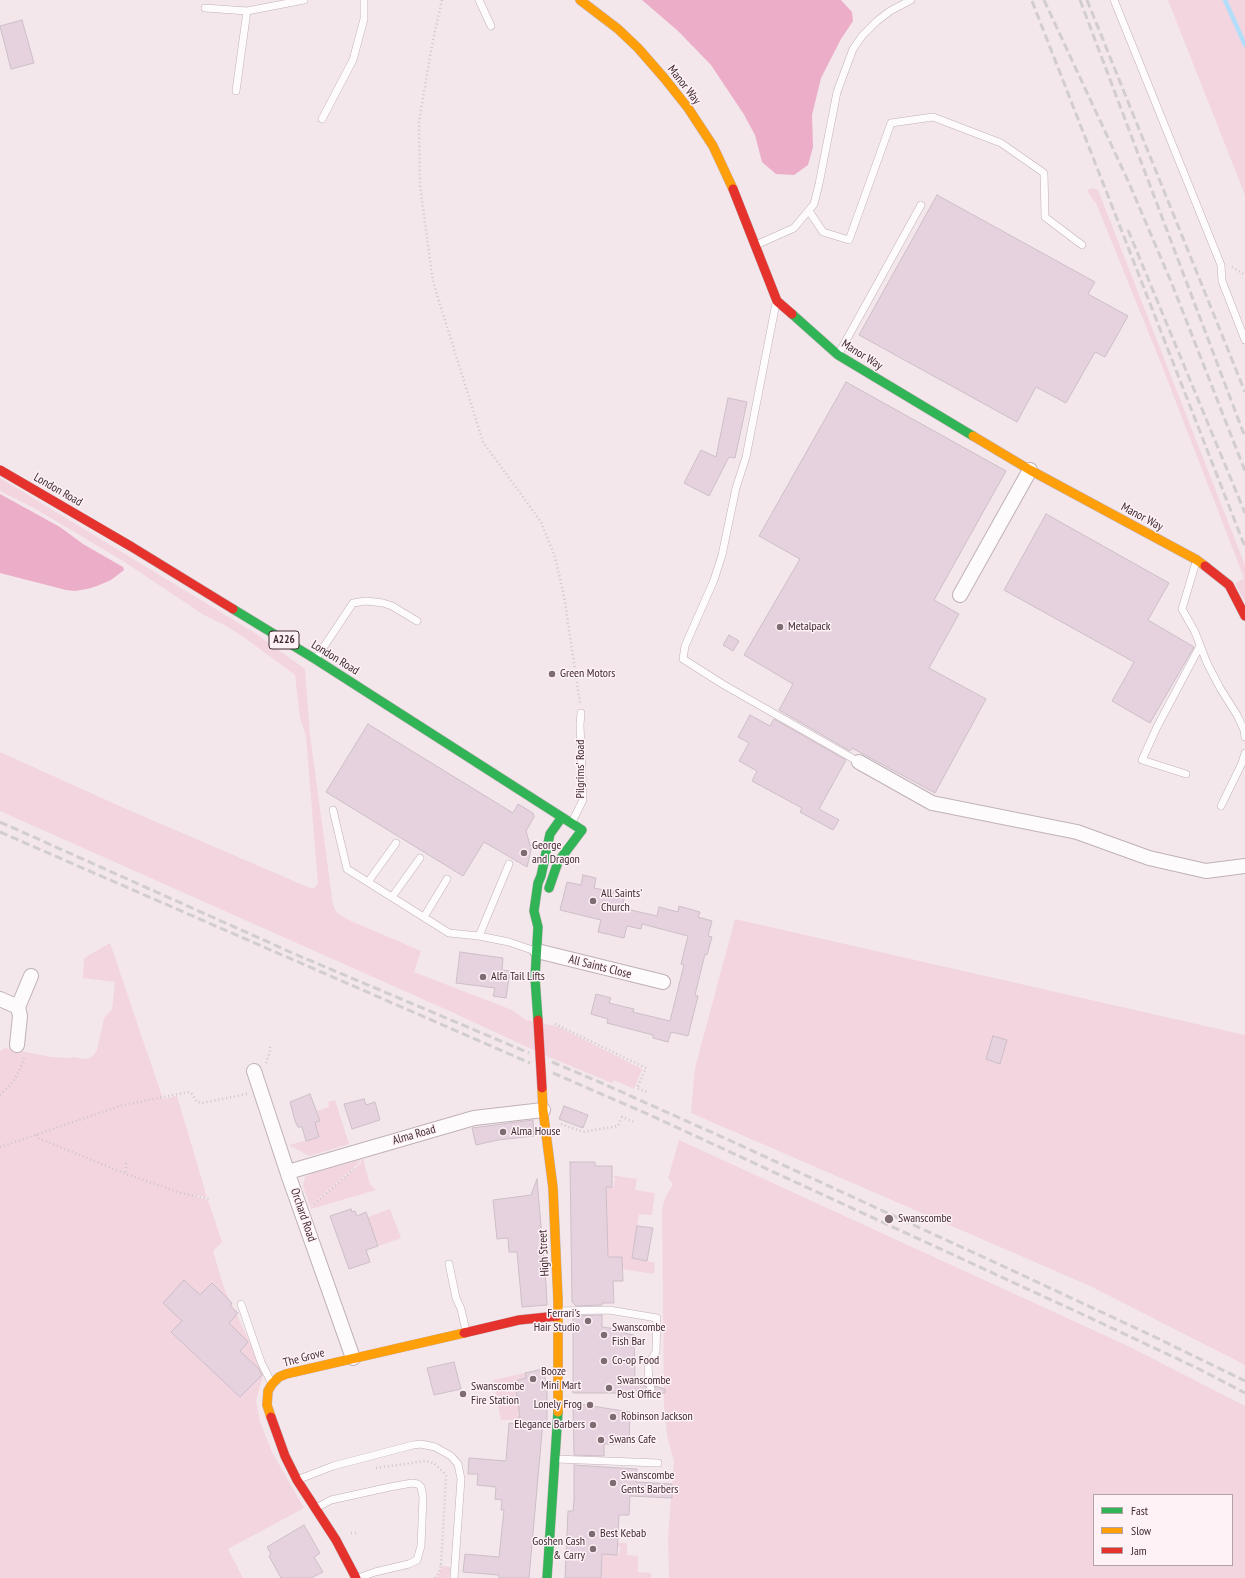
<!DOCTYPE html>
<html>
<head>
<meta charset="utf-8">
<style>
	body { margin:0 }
	#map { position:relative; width:1245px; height:1578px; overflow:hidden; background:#f3e7eb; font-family:"PT Sans Narrow",sans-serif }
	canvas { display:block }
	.legend { position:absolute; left:1093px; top:1494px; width:140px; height:72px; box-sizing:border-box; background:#fef2f6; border:1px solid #b2a2a8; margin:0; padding:5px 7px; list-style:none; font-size:12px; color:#402a33 }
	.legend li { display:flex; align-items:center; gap:8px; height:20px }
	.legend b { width:20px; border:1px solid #b2a2a8 }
</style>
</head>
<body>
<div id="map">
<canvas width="1245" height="1578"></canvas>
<ul class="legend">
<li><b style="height:5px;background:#30b455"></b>Fast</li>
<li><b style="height:5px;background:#ff9f0a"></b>Slow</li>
<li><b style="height:5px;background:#e5322d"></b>Jam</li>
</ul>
</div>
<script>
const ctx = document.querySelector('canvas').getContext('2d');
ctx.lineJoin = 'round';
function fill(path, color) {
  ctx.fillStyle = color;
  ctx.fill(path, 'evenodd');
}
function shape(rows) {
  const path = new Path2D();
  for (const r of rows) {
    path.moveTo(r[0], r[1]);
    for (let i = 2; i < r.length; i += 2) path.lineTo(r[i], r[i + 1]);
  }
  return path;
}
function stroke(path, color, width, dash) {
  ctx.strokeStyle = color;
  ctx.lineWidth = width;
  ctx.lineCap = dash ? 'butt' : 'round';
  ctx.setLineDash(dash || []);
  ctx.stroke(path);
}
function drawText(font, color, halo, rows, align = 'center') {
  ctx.font = font + ' "PT Sans Narrow",sans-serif';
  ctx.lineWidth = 3;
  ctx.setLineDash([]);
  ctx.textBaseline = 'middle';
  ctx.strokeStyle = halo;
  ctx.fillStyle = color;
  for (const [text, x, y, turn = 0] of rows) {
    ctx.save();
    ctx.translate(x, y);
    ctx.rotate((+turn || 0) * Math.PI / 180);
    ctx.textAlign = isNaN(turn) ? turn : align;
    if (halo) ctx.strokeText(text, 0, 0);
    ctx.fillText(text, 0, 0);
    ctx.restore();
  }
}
const green = shape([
	[1168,0,1245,0,1245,195],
	[1093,188,1098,190,1245,565,1245,602,1235,584,1244,578,1162,366,1096,203,1091,197,1087,190],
	[0,478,255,633,305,669,310,735,323,831,333,905,337,913,351,921,421,951,414,972,512,1010,526,1020,559,1027,642,1069,634,1089,614,1080,612,1083,549,1057,445,1009,0,811,0,752,124,808,310,888,314,888,318,884,306,736,300,718,295,675,245,638,228,627,204,615,123,561,34,508,0,491],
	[735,919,1245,1035,1245,1365,1090,1286,691,1113,695,1068],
	[110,943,163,1099,177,1096,207,1197,195,1195,196,1197,208,1200,222,1242,213,1251,224,1288,264,1372,256,1401,260,1422,272,1452,304,1508,228,1549,243,1578,0,1578,0,1051,5,1048,51,1057,69,1058,73,1057,87,1059,93,1056,97,1050,104,1018,112,1009,115,982,83,978,84,958],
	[335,1100,349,1144,309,1156,289,1145,319,1137,317,1129,309,1131,307,1125,320,1121,317,1111,329,1107,328,1102],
	[679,1140,1128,1346,1245,1406,1245,1578,669,1578,668,1537,674,1462,667,1435,664,1405,662,1210,665,1198,673,1184,668,1178],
	[1094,1495,1232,1495,1232,1565,1094,1565],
	[363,1159,370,1184,376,1190,311,1209,310,1207,361,1163,361,1160],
	[360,1160,359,1163,310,1206,303,1186,305,1177,313,1173],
	[610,1175,637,1179,635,1190,655,1193,652,1215,639,1214,633,1258,655,1263,654,1274,610,1267,616,1264,616,1257,608,1257,608,1248,601,1248,593,1243,608,1243,608,1236,599,1236,595,1187,614,1187,615,1177,610,1177],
	[390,1209,401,1238,379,1246,377,1241,364,1245,369,1221,368,1217],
	[525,1373,526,1378,514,1381,520,1417,518,1418,518,1420,501,1420,493,1380],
	[604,1542,627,1543,627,1555,638,1556,638,1572,651,1573,651,1578,601,1578,587,1553,619,1554,620,1547,604,1546],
	[442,1566,451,1567,449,1578,437,1578]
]);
const forest = shape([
	[642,0,841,0,852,12,853,21,841,39,821,78,812,115,813,147,808,165,794,175,776,174,762,162,755,135,743,113,711,65,678,31],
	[0,494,60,527,83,544,123,567,124,570,111,580,97,586,87,589,75,591,66,590,0,573]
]);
const stream = shape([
	[1225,0,1245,45]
]);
const building = shape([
	[22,20,34,63,11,69,0,26,22,20],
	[937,195,1095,282,1088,294,1128,316,1105,357,1095,352,1066,403,1036,387,1017,422,859,335,937,195],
	[846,382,1006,471,934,600,959,614,929,668,986,699,935,793,852,748,850,751,779,710,793,684,744,655,800,559,759,536,846,382],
	[728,398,747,402,735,458,729,457,709,496,684,483,701,450,716,457,728,398],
	[1046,514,1169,583,1148,620,1194,647,1150,723,1112,701,1134,662,1004,590,1046,514],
	[729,635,739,641,733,651,723,645,729,635],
	[750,715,770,726,774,719,846,760,819,809,839,820,833,830,800,812,802,808,752,781,757,771,739,761,749,743,738,737,750,715],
	[368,724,513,813,518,804,533,813,534,817,526,831,530,845,532,846,527,867,484,842,463,876,326,792,368,724],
	[583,875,596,878,594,888,625,894,622,908,657,916,659,907,678,912,679,906,700,912,698,917,712,921,708,936,712,937,707,955,705,954,695,995,698,996,688,1036,671,1032,668,1042,653,1038,653,1035,607,1023,608,1019,591,1014,596,994,611,998,609,1003,634,1009,633,1012,670,1021,684,965,681,964,688,936,642,924,641,929,627,926,624,938,598,932,601,920,560,910,567,882,581,885,583,875],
	[460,952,503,958,502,970,510,971,506,998,493,996,495,988,456,983,460,952],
	[993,1036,1007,1040,1000,1064,986,1059,993,1036],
	[310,1094,320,1121,315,1122,319,1137,306,1141,302,1127,298,1127,295,1121,290,1102,310,1094],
	[364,1099,366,1105,375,1102,380,1120,352,1129,344,1104,364,1099],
	[564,1106,588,1115,583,1128,559,1119,564,1106],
	[533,1120,534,1136,498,1140,476,1145,472,1128,533,1120],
	[570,1162,595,1162,595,1166,612,1166,612,1187,606,1187,608,1257,622,1257,623,1281,613,1281,614,1303,602,1303,602,1305,576,1306,572,1302,570,1162],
	[537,1179,546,1284,547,1305,522,1307,517,1252,509,1252,508,1238,497,1239,493,1200,531,1195,537,1179],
	[351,1209,352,1212,355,1211,357,1216,366,1212,378,1246,366,1250,370,1262,349,1269,330,1216,351,1209],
	[637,1226,653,1228,647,1261,632,1258,637,1226],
	[184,1280,200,1295,212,1283,232,1303,230,1306,238,1313,229,1323,248,1342,240,1351,258,1368,262,1375,240,1397,171,1332,182,1321,163,1303,184,1280],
	[602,1315,602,1327,623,1330,624,1333,634,1335,635,1380,644,1383,648,1393,573,1393,573,1318,574,1316,602,1315],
	[454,1362,461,1389,434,1395,427,1368,454,1362],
	[543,1369,547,1386,547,1421,543,1421,529,1578,499,1578,499,1575,463,1572,465,1554,499,1557,504,1510,501,1510,502,1500,495,1499,496,1487,477,1485,478,1474,468,1474,469,1458,506,1461,509,1423,518,1424,518,1418,520,1417,515,1381,526,1378,525,1373,543,1369],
	[655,1386,665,1389,665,1393,654,1393,655,1386],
	[573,1403,630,1412,629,1444,604,1444,604,1456,574,1455,573,1403],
	[574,1465,637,1469,636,1482,672,1484,672,1498,630,1496,629,1515,619,1515,617,1555,602,1554,601,1578,565,1578,568,1511,573,1511,574,1500,574,1465],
	[304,1525,320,1553,314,1557,323,1572,311,1578,281,1578,269,1556,271,1554,267,1547,304,1525]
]);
const path = shape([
	[442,0,432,45,419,122,420,186,433,282,483,442,541,522,555,557,564,596,580,703],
	[1232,267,1245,275],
	[555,1024,646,1068,637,1088,647,1092],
	[266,1063,270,1051,270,1045],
	[0,1095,13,1082,20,1069,24,1058],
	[561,1124,583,1132,618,1126,622,1117,634,1122],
	[36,1135,38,1138,126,1174,181,1193,209,1199],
	[0,1147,123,1105,189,1092,192,1094,197,1102,202,1103,247,1094],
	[126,1163,126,1174],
	[314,1204,354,1169],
	[376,1468,425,1461,434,1463,444,1473,446,1476,445,1496,441,1564,444,1564],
	[351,1533,359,1533],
	[435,1578,439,1572,441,1564]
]);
const lane = shape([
	[479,0,491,26],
	[1114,0,1219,260,1221,265,1222,281,1245,340],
	[205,8,247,11,304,0],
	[236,91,247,11],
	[322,119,353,60,364,19,364,0],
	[809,211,823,232,849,240,891,123,933,117,1001,143,1044,173,1045,217,1082,245],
	[756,245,794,228,814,204,819,184,837,92,853,49,862,36,877,21,890,11,911,0],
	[776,303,746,457,736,488,722,555,714,580,685,646,683,659,724,685,859,762],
	[838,355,921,205],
	[1196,562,1182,609,1195,632,1207,663,1220,688,1237,715,1244,730,1245,737],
	[317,657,353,603,366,601,383,603,392,606,417,621],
	[1186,774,1142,760,1157,727,1200,646],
	[1221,806,1242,763,1245,753],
	[333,810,347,869,449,933,479,936,509,942,535,951],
	[572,822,583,800,580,725,581,713],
	[368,882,396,843],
	[392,897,420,858],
	[424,917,447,879],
	[479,936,509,864],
	[449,1264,456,1298,461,1309,466,1331],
	[241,1304,261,1362,272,1384],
	[558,1311,609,1310,657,1318,656,1352,648,1365,649,1382,651,1389],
	[556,1459,658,1463],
	[297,1480,333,1466,413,1445,421,1444,435,1447,451,1456,458,1464,461,1479,454,1578],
	[316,1508,331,1500,390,1487,412,1483,418,1484,421,1487,423,1497,422,1522,421,1546,417,1560,409,1564,375,1572,358,1578]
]);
const street = shape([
	[960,595,1030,470],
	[859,762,932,803,1077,832,1149,858,1206,871,1245,866],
	[537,951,663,982],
	[0,999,18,1007],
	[17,1045,20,1016,18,1007,31,976],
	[254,1071,289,1177,353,1358],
	[288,1172,474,1118,543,1110]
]);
const fast = shape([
	[792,314,838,355,973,436],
	[233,609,315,659,582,830],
	[549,888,558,862,582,830],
	[538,1020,535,978,538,927,534,911,538,883,541,876,550,834,562,817],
	[547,1578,558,1412]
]);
const slow = shape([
	[580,0,618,29,638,48,665,79,688,108,713,146,733,189],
	[973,436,1030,470,1197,560,1205,566],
	[542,1088,543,1110,553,1188,558,1300,558,1412],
	[271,1417,267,1405,268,1391,272,1384,279,1377,286,1374,464,1333]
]);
const jam = shape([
	[733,189,777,301,792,314],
	[0,470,132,547,233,609],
	[1205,566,1229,585,1245,616],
	[464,1333,519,1320,557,1316],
	[271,1417,285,1456,297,1480,336,1540,356,1578]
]);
const rail = shape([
	[1044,0,1129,183,1172,284,1245,471],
	[1080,0,1245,437],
	[1087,0,1245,392],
	[1032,1,1245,547],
	[1128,230,1245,513],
	[0,822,297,955,529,1053],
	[0,832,530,1063],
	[552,1062,597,1081,731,1141,1007,1268,1157,1338,1245,1381],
	[553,1073,652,1116,1099,1322,1199,1369,1245,1393]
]);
const jamBridge = shape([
	[538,1020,542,1088]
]);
const markers = [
	[780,627,4,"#7f6c73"],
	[552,674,4,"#7f6c73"],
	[524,853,4,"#7f6c73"],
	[593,901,4,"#7f6c73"],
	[483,977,4,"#7f6c73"],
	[503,1132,4,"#7f6c73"],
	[889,1219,5,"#7f6c73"],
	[588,1321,4,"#7f6c73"],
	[604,1335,4,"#7f6c73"],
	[604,1361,4,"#7f6c73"],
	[533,1379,4,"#7f6c73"],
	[609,1388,4,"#7f6c73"],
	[463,1394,4,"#7f6c73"],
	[590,1405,4,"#7f6c73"],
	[613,1417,4,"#7f6c73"],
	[593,1425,4,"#7f6c73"],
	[601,1440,4,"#7f6c73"],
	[613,1483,4,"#7f6c73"],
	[592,1534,4,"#7f6c73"],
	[593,1549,4,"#7f6c73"]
];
const shields = [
	[284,640,30]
];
const shieldNames = [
	["A226",284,640]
];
const streetNames = [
	["Manor Way",684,85,52],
	["Manor Way",862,355,32],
	["London Road",58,490,30],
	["Manor Way",1142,517,28],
	["London Road",335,658,32],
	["Pilgrims' Road",581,769,-90],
	["All Saints Close",600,967,14],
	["Alma Road",414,1135,-16],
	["Orchard Road",303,1215,71],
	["High Street",544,1253,-93],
	["The Grove",304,1358,-15]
];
const poiNames = [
	["Metalpack",788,627],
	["Green Motors",560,674],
	["George",532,846],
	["and Dragon",532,860],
	["All Saints'",601,894],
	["Church",601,908],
	["Alfa Tail Lifts",491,977],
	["Alma House",511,1132],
	["Swanscombe",898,1219],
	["Ferrari's",580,1314,"right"],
	["Hair Studio",580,1328,"right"],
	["Swanscombe",612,1328],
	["Fish Bar",612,1342],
	["Co-op Food",612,1361],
	["Booze",541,1372],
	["Mini Mart",541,1386],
	["Swanscombe",617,1381],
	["Post Office",617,1395],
	["Swanscombe",471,1387],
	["Fire Station",471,1401],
	["Lonely Frog",582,1405,"right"],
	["Robinson Jackson",621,1417],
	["Elegance Barbers",585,1425,"right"],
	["Swans Cafe",609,1440],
	["Swanscombe",621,1476],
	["Gents Barbers",621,1490],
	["Best Kebab",600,1534],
	["Goshen Cash",585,1542,"right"],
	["& Carry",585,1556,"right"]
];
fill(green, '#f3d5e0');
fill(forest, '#ecadc8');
stroke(stream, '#b3ddf8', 4.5);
fill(building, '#e6d2de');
stroke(building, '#ccbec7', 1);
stroke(lane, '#c0b1b6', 8);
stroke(street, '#c0b1b6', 16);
stroke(fast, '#c0b1b6', 10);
stroke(slow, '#c0b1b6', 10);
stroke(jam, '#c0b1b6', 10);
stroke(path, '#cec6c9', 2.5, [1, 3]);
stroke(lane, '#fdfbfc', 7);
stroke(street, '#fdfbfc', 14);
stroke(fast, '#30b455', 9);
stroke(slow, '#ff9f0a', 9);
stroke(jam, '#e5322d', 9);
stroke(rail, '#d2cdcf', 3, [8, 4]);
stroke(jamBridge, '#c0b1b6', 10, []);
stroke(jamBridge, '#e5322d', 9);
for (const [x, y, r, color] of markers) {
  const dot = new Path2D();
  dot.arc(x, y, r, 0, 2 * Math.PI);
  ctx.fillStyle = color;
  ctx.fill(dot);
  stroke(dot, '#fef2f6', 1.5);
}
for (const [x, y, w] of shields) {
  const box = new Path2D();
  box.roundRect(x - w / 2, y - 9, w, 18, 3);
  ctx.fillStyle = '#fef2f6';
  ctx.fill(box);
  stroke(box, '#402a33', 1);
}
drawText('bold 11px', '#402a33', null, shieldNames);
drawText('12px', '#402a33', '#fef2f6', streetNames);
drawText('12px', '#402a33', '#fef2f6', poiNames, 'left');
</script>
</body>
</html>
